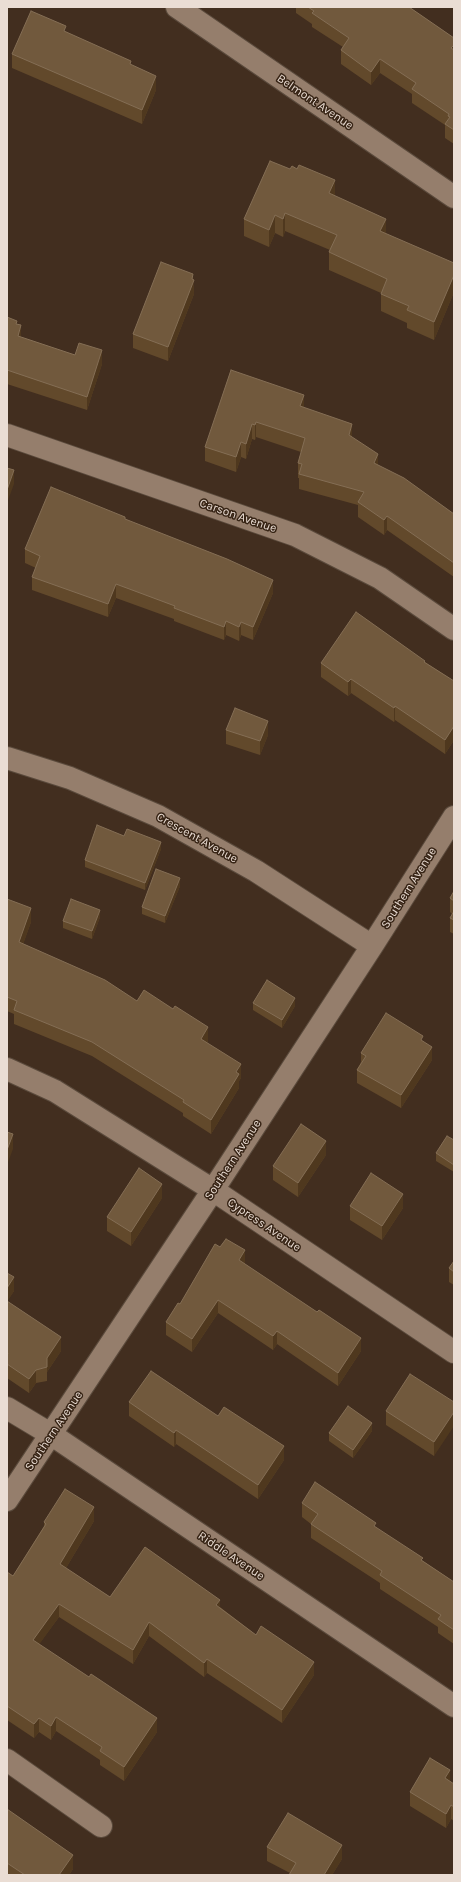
<!DOCTYPE html>
<html>
<head>
<meta charset="utf-8">
<style>
	body { margin:0 }
	#map { position:relative; width:461px; height:1882px; overflow:hidden; background:#422e1f; font-family:Karla,sans-serif }
	canvas { display:block }
	.frame { position:absolute; inset:0; border:8px solid #eaddd4; pointer-events:none }
</style>
</head>
<body>
<div id="map">
<canvas width="461" height="1882"></canvas>
<div class="frame"></div>
</div>
<script>
const ctx = document.querySelector('canvas').getContext('2d');
ctx.lineJoin = 'round';
function shape(rows) {
  const path = new Path2D();
  for (const r of rows) {
    path.moveTo(r[0], r[1]);
    for (let i = 2; i < r.length; i += 2) path.lineTo(r[i], r[i + 1]);
  }
  return path;
}
function stroke(path, color, width, dash) {
  ctx.strokeStyle = color;
  ctx.lineWidth = width;
  ctx.lineCap = dash ? 'butt' : 'round';
  ctx.setLineDash(dash || []);
  ctx.stroke(path);
}
function fill(path, color) {
  ctx.fillStyle = color;
  ctx.fill(path, 'evenodd');
}
function drawText(font, color, halo, rows, align = 'center') {
  ctx.font = font + ' Karla,sans-serif';
  ctx.lineWidth = 3;
  ctx.setLineDash([]);
  ctx.textBaseline = 'middle';
  ctx.strokeStyle = halo;
  ctx.fillStyle = color;
  for (const [text, x, y, turn = 0] of rows) {
    ctx.save();
    ctx.translate(x, y);
    ctx.rotate((+turn || 0) * Math.PI / 180);
    ctx.textAlign = isNaN(turn) ? turn : align;
    if (halo) ctx.strokeText(text, 0, 0);
    ctx.fillText(text, 0, 0);
    ctx.restore();
  }
}
const minor = shape([
	[177,7,454,197],
	[7,435,295,535,380,578,454,629],
	[7,758,70,778,158,816,256,871,372,946],
	[7,1069,55,1091,213,1190,454,1352],
	[7,1408,52,1435,454,1706],
	[7,1500,213,1190,372,946,454,817],
	[7,1760,101,1826]
]);
const wall = shape([
	[296,7,409,7,454,38,454,144,445,138,445,125,412,103,412,94,380,73,371,85,341,64,341,50,343,47,312,27,312,24,296,13],
	[66,32,131,65,156,90,142,124,12,68,12,54],
	[335,196,386,234,454,275,454,292,434,340,407,328,407,323,381,311,381,293,329,270,329,252,330,250,285,231,283,237,275,233,269,247,244,236,244,219],
	[193,280,194,294,168,361,133,348,133,334],
	[7,317,17,324,21,337,102,364,87,410,7,384],
	[304,395,304,408,352,438,378,465,454,514,454,577,387,530,384,535,358,517,358,505,299,489,299,478,298,478,298,463,301,452,256,437,255,440,252,439,246,459,241,457,236,472,205,461,205,447],
	[125,519,273,593,253,640,241,635,239,641,226,635,224,640,174,621,174,619,116,598,108,617,32,590,32,577,36,568,25,563,25,549],
	[425,662,454,681,454,740,445,754,395,720,394,722,351,693,348,696,321,677,321,663],
	[226,730,268,735,260,755,226,744],
	[124,836,161,849,145,890,85,867,85,860],
	[180,886,165,923,142,914,142,907],
	[454,891,454,934,450,932,450,918,452,914,450,912,450,898],
	[7,899,31,922,23,944,137,1001,208,1041,207,1043,241,1078,239,1081,239,1088,211,1134,183,1116,183,1113,92,1056,14,1024,14,1014,7,1011],
	[100,917,92,939,63,928,63,921],
	[253,1003,295,1006,282,1028,253,1010],
	[423,1041,432,1060,401,1108,357,1083,357,1070,361,1062,361,1053],
	[454,1140,454,1172,436,1161,436,1153],
	[326,1155,298,1197,273,1180,273,1166],
	[162,1198,131,1246,107,1231,107,1217],
	[350,1206,403,1208,382,1240,350,1220],
	[454,1261,454,1285,449,1282,449,1268],
	[245,1263,244,1264,361,1351,338,1386,277,1344,273,1350,218,1313,192,1352,166,1335,166,1322,180,1304],
	[7,1273,14,1291,7,1301,61,1351,47,1372,47,1381,36,1383,29,1393,7,1378],
	[129,1402,218,1416,284,1460,258,1499,176,1444,174,1447,129,1416],
	[454,1402,434,1456,386,1425,386,1411],
	[372,1431,353,1458,329,1441,329,1433],
	[302,1503,376,1528,423,1561,454,1582,454,1644,438,1633,438,1627,380,1589,380,1583,311,1538,311,1524,302,1517],
	[94,1521,66,1568,110,1597,220,1607,256,1635,314,1675,282,1723,207,1673,204,1677,149,1636,133,1664,59,1617,39,1644,157,1732,124,1781,100,1765,100,1760,56,1731,51,1740,39,1732,34,1738,7,1720,7,1572,13,1576,44,1526,44,1522],
	[450,1781,454,1784,454,1821,451,1819,446,1828,410,1806,410,1792],
	[7,1809,73,1869,69,1875,7,1875],
	[267,1847,342,1859,332,1875,289,1875,290,1873,267,1861]
]);
const shadedWall = shape([
	[454,45,454,59,451,48],
	[380,59,380,73,371,85,371,72],
	[156,76,156,90,142,124,142,110],
	[335,180,335,198,329,193],
	[285,213,285,231,283,237,283,219],
	[275,215,275,233,269,247,269,230],
	[386,219,386,236,380,231],
	[193,274,194,294,168,361,168,347],
	[454,275,454,292,434,340,434,322],
	[21,325,21,339,18,336],
	[102,350,102,364,87,410,87,397],
	[304,395,304,409,300,406],
	[256,422,256,437,255,440,255,425],
	[252,424,252,439,246,459,246,444],
	[352,424,352,438,349,435],
	[241,442,241,457,236,472,236,457],
	[378,454,378,469,374,463],
	[14,470,14,484,7,503,7,490],
	[387,516,387,530,384,535,384,520],
	[273,580,273,593,253,640,253,627],
	[116,584,116,598,108,617,108,604],
	[226,621,226,635,224,640,224,627],
	[241,622,241,635,239,641,239,627],
	[351,679,351,693,348,696,348,682],
	[395,706,395,720,394,722,394,708],
	[268,721,268,735,260,755,260,741],
	[454,726,454,740,445,754,445,740],
	[161,842,161,849,145,890,145,883],
	[180,878,180,886,165,923,165,916],
	[31,908,31,922,19,956,19,942],
	[100,910,100,917,92,939,92,931],
	[295,998,295,1006,282,1028,282,1020],
	[208,1027,208,1041,201,1053,201,1039],
	[432,1047,432,1060,401,1108,401,1095],
	[241,1064,241,1078,239,1081,239,1088,211,1134,211,1120],
	[13,1134,13,1149,7,1165,7,1150],
	[326,1141,326,1155,298,1197,298,1183],
	[162,1184,162,1198,131,1246,131,1232],
	[403,1194,403,1208,382,1240,382,1226],
	[245,1250,245,1263,239,1274,239,1260],
	[14,1277,14,1291,7,1302,7,1288],
	[218,1300,218,1313,192,1352,192,1339],
	[277,1331,277,1344,273,1350,273,1336],
	[61,1337,61,1351,47,1372,47,1358],
	[361,1338,361,1351,338,1386,338,1373],
	[36,1370,36,1383,29,1393,29,1379],
	[454,1412,454,1426,434,1456,434,1442],
	[372,1423,372,1431,353,1458,353,1450],
	[176,1430,176,1444,174,1447,174,1433],
	[284,1446,284,1460,258,1499,258,1485],
	[94,1507,94,1521,60,1578,60,1564],
	[220,1600,220,1614,216,1605],
	[59,1604,59,1617,33,1653,33,1640],
	[149,1622,149,1636,133,1664,133,1650],
	[207,1659,207,1673,204,1677,204,1663],
	[314,1662,314,1675,282,1723,282,1710],
	[56,1717,56,1731,51,1740,51,1726],
	[39,1718,39,1732,34,1738,34,1724],
	[157,1718,157,1732,124,1781,124,1767],
	[450,1770,450,1784,445,1778],
	[451,1805,451,1819,446,1828,446,1814],
	[342,1845,342,1859,332,1875,324,1875],
	[73,1855,73,1869,69,1875,59,1875]
]);
const building = shape([
	[308,7,409,7,454,38,454,45,451,48,454,50,454,130,445,124,450,117,448,116,449,114,412,89,416,83,380,59,371,72,341,50,349,38,312,13,314,11,308,7],
	[31,11,66,26,64,31,131,61,130,64,156,76,142,110,12,54,31,11],
	[270,161,290,169,292,166,297,169,299,165,335,180,329,193,386,219,380,231,454,263,454,275,434,322,407,310,409,306,381,294,387,279,329,252,337,235,285,213,283,219,275,215,269,230,244,219,270,161],
	[161,262,193,274,192,279,194,280,168,347,133,334,161,262],
	[7,317,17,321,16,324,21,325,18,336,75,355,79,343,102,350,87,397,7,370,7,317],
	[231,370,304,395,300,406,352,424,349,435,378,454,374,463,404,478,454,514,454,563,387,516,384,520,358,502,364,492,299,474,302,464,298,463,305,438,256,422,255,425,252,424,246,444,241,442,236,457,205,447,231,370],
	[7,468,14,470,7,490,7,468],
	[51,487,125,517,125,519,227,559,273,580,253,627,241,622,239,627,226,621,224,627,174,608,175,606,116,584,108,604,32,577,40,556,25,549,51,487],
	[356,612,425,661,424,662,454,681,454,726,445,740,395,706,394,708,351,679,348,682,321,663,356,612],
	[235,708,268,721,260,741,226,730,235,708],
	[97,825,124,836,127,829,161,842,145,883,85,860,97,825],
	[156,869,180,878,165,916,142,907,156,869],
	[454,891,454,901,450,898,454,891],
	[7,899,31,908,19,942,105,980,137,1001,144,990,173,1009,175,1006,208,1027,201,1039,241,1064,236,1072,239,1074,211,1120,183,1102,184,1100,92,1042,14,1010,17,1001,7,997,7,899],
	[71,899,100,910,92,931,63,921,71,899],
	[454,911,454,920,450,918,454,911],
	[267,980,295,998,282,1020,253,1003,267,980],
	[386,1013,423,1036,421,1040,432,1047,401,1095,357,1070,366,1056,361,1053,386,1013],
	[301,1124,326,1141,298,1183,273,1166,301,1124],
	[7,1132,13,1134,7,1150,7,1132],
	[447,1136,454,1140,454,1165,436,1153,447,1136],
	[139,1168,162,1184,131,1232,107,1217,139,1168],
	[371,1173,403,1194,382,1226,350,1206,371,1173],
	[226,1239,245,1250,239,1260,317,1312,319,1310,361,1338,338,1373,277,1331,273,1336,218,1300,192,1339,166,1322,178,1303,180,1304,215,1244,220,1247,226,1239],
	[454,1261,454,1272,449,1268,454,1261],
	[7,1273,14,1277,7,1288,7,1273],
	[7,1301,61,1337,47,1358,47,1367,36,1370,29,1379,7,1364,7,1355,8,1353,7,1352,7,1301],
	[151,1371,218,1416,224,1407,284,1446,258,1485,176,1430,174,1433,129,1402,151,1371],
	[410,1374,454,1402,454,1412,434,1442,386,1411,410,1374],
	[348,1406,372,1423,353,1450,329,1433,348,1406],
	[315,1482,376,1523,374,1526,423,1558,421,1560,454,1582,454,1630,438,1619,441,1615,380,1575,382,1571,311,1524,318,1514,302,1503,315,1482],
	[65,1489,94,1507,60,1564,110,1597,145,1547,220,1600,216,1605,256,1635,261,1626,314,1662,282,1710,207,1659,204,1663,149,1622,133,1650,59,1604,33,1640,89,1677,91,1674,157,1718,124,1767,100,1751,102,1747,56,1717,51,1726,39,1718,34,1724,7,1706,7,1572,13,1576,46,1524,44,1522,65,1489],
	[430,1758,450,1770,445,1778,454,1784,454,1807,451,1805,446,1814,410,1792,430,1758],
	[7,1809,73,1855,59,1875,25,1875,7,1863,7,1809],
	[288,1813,342,1845,324,1875,289,1875,296,1863,267,1847,288,1813]
]);
const streetNames = [
	["Belmont Avenue",315,102,34],
	["Carson Avenue",238,516,19],
	["Crescent Avenue",197,838,29],
	["Southern Avenue",409,888,-58],
	["Southern Avenue",233,1160,-57],
	["Cypress Avenue",264,1225,34],
	["Southern Avenue",54,1431,-56],
	["Riddle Avenue",231,1556,34]
];
stroke(minor, '#5a4a3c', 24);
stroke(minor, '#957e6c', 22);
fill(wall, '#62492b');
fill(shadedWall, '#4f381e');
fill(building, '#71593d');
stroke(building, '#846e55', 1);
drawText('12px', '#eaddd4', '#372415', streetNames);
</script>
</body>
</html>
